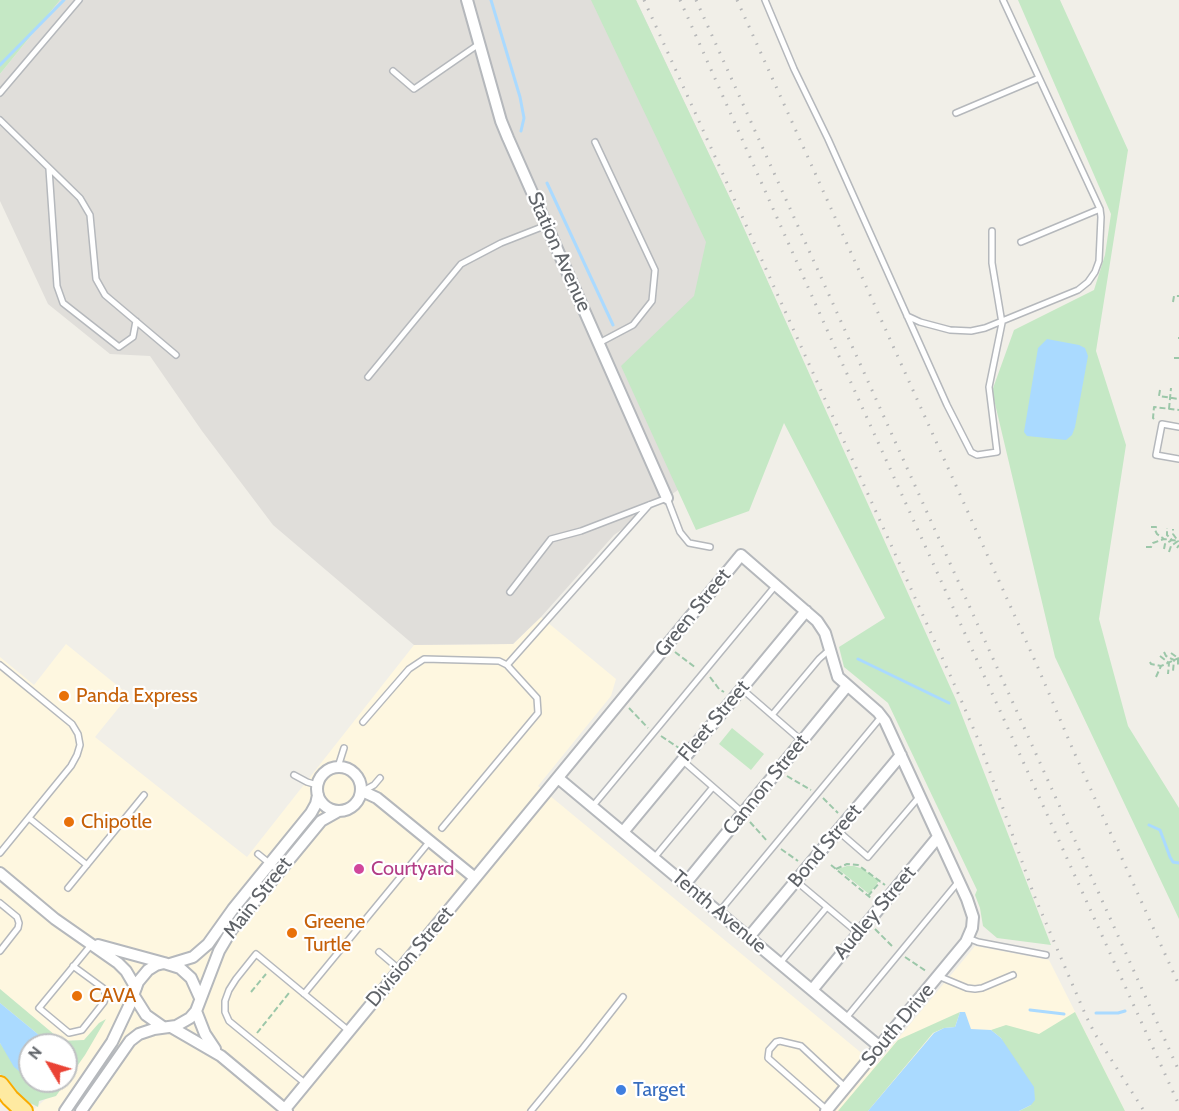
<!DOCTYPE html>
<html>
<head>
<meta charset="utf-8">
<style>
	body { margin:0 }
	#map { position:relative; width:1179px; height:1111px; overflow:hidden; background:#f1efe8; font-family:Cabin,sans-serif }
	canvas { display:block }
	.north { position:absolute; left:18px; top:1033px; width:60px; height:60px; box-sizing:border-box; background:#fff; border:2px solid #bfc1c3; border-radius:50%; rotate:308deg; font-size:16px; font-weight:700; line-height:24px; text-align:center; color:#5f6368 }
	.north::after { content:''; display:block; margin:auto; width:21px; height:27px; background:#ea4335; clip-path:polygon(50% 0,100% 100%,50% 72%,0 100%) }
</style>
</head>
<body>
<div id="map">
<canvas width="1179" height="1111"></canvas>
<div class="north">N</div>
</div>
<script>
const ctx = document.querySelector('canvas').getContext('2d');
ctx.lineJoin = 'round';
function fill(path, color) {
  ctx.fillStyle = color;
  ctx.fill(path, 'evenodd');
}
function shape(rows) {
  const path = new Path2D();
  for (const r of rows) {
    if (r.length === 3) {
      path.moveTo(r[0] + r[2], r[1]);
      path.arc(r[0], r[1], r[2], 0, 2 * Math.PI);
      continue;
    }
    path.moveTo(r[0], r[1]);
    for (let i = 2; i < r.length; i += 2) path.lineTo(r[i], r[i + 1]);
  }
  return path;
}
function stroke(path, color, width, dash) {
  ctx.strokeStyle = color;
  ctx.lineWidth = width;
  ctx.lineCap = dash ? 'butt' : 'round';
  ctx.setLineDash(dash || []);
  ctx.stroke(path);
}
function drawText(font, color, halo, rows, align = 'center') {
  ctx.font = font + ' Cabin,sans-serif';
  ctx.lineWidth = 4.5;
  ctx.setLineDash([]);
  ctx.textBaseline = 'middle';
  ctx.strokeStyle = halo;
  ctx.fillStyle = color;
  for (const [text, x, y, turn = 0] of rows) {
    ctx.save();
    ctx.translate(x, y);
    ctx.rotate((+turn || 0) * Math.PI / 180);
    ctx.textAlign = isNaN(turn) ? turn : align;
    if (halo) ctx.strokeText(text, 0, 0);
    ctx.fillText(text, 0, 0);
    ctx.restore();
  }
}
const commercial = shape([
	[541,617,616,679,611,696,538,786,876,1065,975,946,1049,960,1125,1111,32,1111,66,1081,83,1040,62,1041,0,989,0,657,34,685,66,644,129,695,95,737,247,857,414,645,513,644]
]);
const industrial = shape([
	[60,0,636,0,737,213,817,392,614,535,541,617,513,644,414,645,273,525,202,431,150,356,110,354,48,304,0,201,0,74]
]);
const green = shape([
	[0,0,60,0,0,74],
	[591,0,636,0,737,213,956,700,1051,945,997,938,983,926,980,908,975,895,977,890,888,703,844,667,839,647,885,618,784,423,749,511,696,530,621,366,694,296,706,242],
	[1018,0,1060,0,1128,150,1096,351,1126,445,1099,619,1128,726,1179,808,1179,919,1055,657,992,391,1014,330,1094,290,1105,255,1111,214],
	[732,728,764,754,751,770,719,744],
	[847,866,854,866,863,869,879,881,869,894,838,869],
	[0,989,62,1041,84,1040,99,1023,106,1019,85,1055,56,1096,39,1101,38,1107,20,1098,0,1074,0,1043,24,1075,30,1077,30,1081,66,1081,66,1045,51,1045,0,1003],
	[960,1012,955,1027,944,1028,933,1033,868,1111,838,1111,898,1040],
	[1075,1012,1125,1111,1019,1111,1031,1105,1001,1038,991,1030,1006,1025,1039,1034]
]);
const water = shape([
	[1047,339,1079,345,1085,348,1088,356,1075,427,1072,435,1066,440,1027,436,1024,432,1038,348],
	[0,1003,51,1045,30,1045,30,1077,24,1075,14,1067,0,1043],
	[960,1012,965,1012,971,1029,991,1030,1001,1038,1034,1087,1035,1100,1031,1105,1019,1111,868,1111,934,1033,944,1028,955,1027]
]);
const stream = shape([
	[491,0,520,97,524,118,521,131],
	[0,65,64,0],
	[547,183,613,325],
	[858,659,949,703],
	[1149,825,1160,830,1170,857,1173,862,1179,863],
	[1030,1010,1064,1014],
	[1096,1013,1118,1013,1125,1011]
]);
const path = shape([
	[1173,302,1174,296,1179,296],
	[1178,338,1179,338],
	[1174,358,1179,358],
	[1160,390,1159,396,1179,399],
	[1169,409,1171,388],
	[1154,419,1153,418,1154,407,1179,410],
	[1151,527,1156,527,1155,530,1157,534,1164,539],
	[1146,547,1151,547,1153,543,1164,539,1179,541],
	[1177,548,1179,545],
	[1164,549,1165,544,1172,540,1167,535,1167,528],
	[1169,552,1171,546,1178,541,1173,534,1173,529],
	[675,652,696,668],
	[1164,652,1166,656,1174,660,1173,671],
	[1171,653,1178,658,1178,666],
	[1160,656,1169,663,1168,674],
	[1150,662,1151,664,1161,666],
	[710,677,719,689,724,692],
	[1156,677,1161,666,1179,658],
	[629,708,648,728],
	[661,736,679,748],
	[787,776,811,790],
	[823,798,838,813],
	[750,822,768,842],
	[781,849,798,861],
	[831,865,872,899],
	[836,869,847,864,858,865,885,885],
	[868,896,880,882],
	[875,929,893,947],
	[905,957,926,971],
	[251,992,266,974],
	[257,1033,289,993]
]);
const service = shape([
	[765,0,794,69,828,139,947,405,971,452,977,455,997,452,989,387,1002,323,992,263,992,231],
	[393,71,414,89,479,44],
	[0,93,79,0],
	[956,113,1039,78],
	[0,120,80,198,90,215,96,279,105,295,176,355],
	[595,142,655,270,652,301,633,325,599,343],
	[49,169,57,286,63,303,119,347,133,337,136,321],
	[1021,242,1100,209],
	[907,316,920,322,950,330,971,331,985,328,1078,290,1088,282,1095,272,1099,261,1101,217,1100,209,1003,0],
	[368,377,461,264,501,243,547,225],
	[1179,427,1162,424,1156,455,1179,459],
	[510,592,551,539,581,531,667,498,680,532,689,543,710,547],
	[0,665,72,724,78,734,80,745,77,755,71,766,0,853],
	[742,689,802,741],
	[772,715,819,659,829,650],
	[363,722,409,669,424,659,499,661,507,665,649,505],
	[682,760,743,813],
	[338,767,344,748],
	[294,775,307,782,317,785],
	[363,791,374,785,380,778],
	[592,807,776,585],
	[29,818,87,865],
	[442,828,538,713,537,698,507,665],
	[838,831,868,857,919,797],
	[258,854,279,871],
	[654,858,713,787],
	[796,881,858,933],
	[68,888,144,795],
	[0,903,17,917,19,923,18,928,0,951],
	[719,912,881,717],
	[968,938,978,942,1046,955],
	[379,952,400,970],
	[780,963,827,907],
	[73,966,103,988,106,995,104,1002,82,1030,69,1033,39,1008,91,945],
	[938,976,967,988,975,989,982,988,1013,975],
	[304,994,430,841],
	[846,1018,959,881],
	[306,1084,229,1021,225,1012,225,1001,229,990,236,979,256,954,349,1031],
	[827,1110,768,1058,769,1050,776,1042,780,1041,801,1046,845,1087],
	[531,1111,583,1048,623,997]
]);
const minor = shape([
	[467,0,501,121,508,138,667,498],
	[339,789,22],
	[558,778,880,1047],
	[362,791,377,798,475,878],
	[623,832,806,611],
	[0,873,55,919,118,963,126,971,136,988],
	[685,884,847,686],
	[749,937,901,755],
	[98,945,164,963],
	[170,964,193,957,208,944,233,909,311,813,316,804,318,795],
	[812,990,938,837],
	[134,996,146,1015,163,1027],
	[196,1011,205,1034,215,1049],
	[171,1027,221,1056,287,1111],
	[285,1109,741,555,817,621,825,633,838,677,878,712,885,721,967,899,973,917,972,928,966,942,826,1111],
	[65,1111,112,1042,130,1004,138,982,148,970,156,965,164,963,180,968,191,978,200,998],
	[81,1111,130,1041,139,1034,154,1029,176,1026,190,1018,196,1011,219,951,232,929,321,821,337,812]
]);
const trunk = shape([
	[0,1085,10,1098,24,1111]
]);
const rail = shape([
	[644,0,955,686,980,744,1034,895,1086,1016,1095,1034,1144,1111],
	[680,0,828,332,1179,1105],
	[696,0,1179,1071],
	[737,0,1036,663,1074,752,1179,985]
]);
const markers = [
	[64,696,6,"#e8710a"],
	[69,822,6,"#e8710a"],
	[359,869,6,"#d1479c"],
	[292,933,6,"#e8710a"],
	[77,996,6,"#e8710a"],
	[621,1090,6,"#3f7fe0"]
];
const streetNames = [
	["Station Avenue",559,252,66],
	["Green Street",693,613,-51],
	["Fleet Street",714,721,-50],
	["Cannon Street",766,785,-51],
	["Bond Street",825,846,-50],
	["Main Street",258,898,-52],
	["Tenth Avenue",719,912,40],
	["Audley Street",875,913,-50],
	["Division Street",410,957,-50],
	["South Drive",898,1025,-50]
];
const foodNames = [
	["Panda Express",76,696],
	["Chipotle",81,822],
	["Greene",304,922],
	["Turtle",304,945],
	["CAVA",89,996]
];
const hotelNames = [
	["Courtyard",371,869]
];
const shopNames = [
	["Target",633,1090]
];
fill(commercial, '#fef7e0');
fill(industrial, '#e0deda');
fill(green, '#c5e8c5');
fill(water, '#aadaff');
stroke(stream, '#aadaff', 3);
stroke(service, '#b5b8bc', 8);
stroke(minor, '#b5b8bc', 14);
stroke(trunk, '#f9ab00', 20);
stroke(path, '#9cc7a9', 2, [6, 3]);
stroke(service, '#fff', 5);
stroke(minor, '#fff', 10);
stroke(trunk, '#feeaa1', 16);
stroke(rail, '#b6b7b8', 3, [1.5, 8]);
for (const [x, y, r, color] of markers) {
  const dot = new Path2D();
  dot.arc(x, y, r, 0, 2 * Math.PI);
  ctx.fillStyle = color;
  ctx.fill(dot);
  stroke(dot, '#fff', 2);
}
drawText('20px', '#5f6368', '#fff', streetNames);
drawText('20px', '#c56008', '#fff', foodNames, 'left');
drawText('20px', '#b23c85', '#fff', hotelNames, 'left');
drawText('20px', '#366cbe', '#fff', shopNames, 'left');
</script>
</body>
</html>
